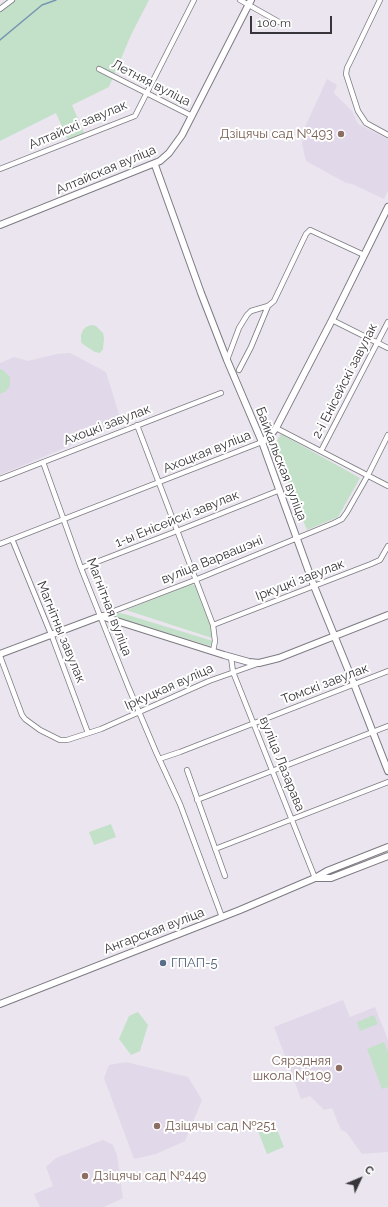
<!DOCTYPE html>
<html>
<head>
<meta charset="utf-8">
<style>
	body { margin:0 }
	#map { position:relative; width:388px; height:1207px; overflow:hidden; background:#eae5ee; font-family:Raleway,sans-serif }
	canvas { display:block }
	.north { position:absolute; left:340px; top:1159px; width:40px; height:40px; -webkit-text-stroke:3px #fff; paint-order:stroke; rotate:46deg; font-size:11px; font-weight:700; line-height:16px; text-align:center; color:#373539 }
	.north::after { content:''; display:block; margin:auto; width:14px; height:18px; background:#373539; clip-path:polygon(50% 0,100% 100%,50% 72%,0 100%) }
	.scale { position:absolute; left:250px; top:16px; width:82px; height:18px; box-sizing:border-box; border:2px solid #373539; border-top:0; padding-left:5px; font-size:12px; line-height:14px; white-space:nowrap; color:#373539; -webkit-text-stroke:3px #fff; paint-order:stroke }
</style>
</head>
<body>
<div id="map">
<canvas width="388" height="1207"></canvas>
<div class="north">С</div>
<div class="scale">100 m</div>
</div>
<script>
const ctx = document.querySelector('canvas').getContext('2d');
ctx.lineJoin = 'round';
function fill(path, color) {
  ctx.fillStyle = color;
  ctx.fill(path, 'evenodd');
}
function shape(rows) {
  const path = new Path2D();
  for (const r of rows) {
    path.moveTo(r[0], r[1]);
    for (let i = 2; i < r.length; i += 2) path.lineTo(r[i], r[i + 1]);
  }
  return path;
}
function stroke(path, color, width, dash) {
  ctx.strokeStyle = color;
  ctx.lineWidth = width;
  ctx.lineCap = dash ? 'butt' : 'round';
  ctx.setLineDash(dash || []);
  ctx.stroke(path);
}
function drawText(font, color, halo, rows, align = 'center') {
  ctx.font = font + ' Raleway,sans-serif';
  ctx.lineWidth = 4;
  ctx.setLineDash([]);
  ctx.textBaseline = 'middle';
  ctx.strokeStyle = halo;
  ctx.fillStyle = color;
  for (const [text, x, y, turn = 0] of rows) {
    ctx.save();
    ctx.translate(x, y);
    ctx.rotate((+turn || 0) * Math.PI / 180);
    ctx.textAlign = isNaN(turn) ? turn : align;
    if (halo) ctx.strokeText(text, 0, 0);
    ctx.fillText(text, 0, 0);
    ctx.restore();
  }
}
const built = shape([
	[327,79,337,85,334,93,352,111,358,124,388,139,388,190,384,199,352,184,346,183,306,161,302,144,304,129],
	[70,353,106,372,122,424,0,475,0,363,14,357,28,361,57,354],
	[343,1000,350,1017,375,1007,388,1040,388,1152,362,1154,346,1132,341,1130,332,1108,324,1110,310,1096,301,1099,274,1027],
	[126,1062,188,1077,202,1100,185,1141,156,1154,134,1159,104,1078,109,1065],
	[103,1140,113,1145,117,1155,123,1198,104,1207,40,1207,34,1194,53,1186,46,1167,56,1158]
]);
const green = shape([
	[12,0,149,0,131,35,109,87,72,105,84,133,68,140,56,113,0,141,0,11],
	[91,325,96,326,103,333,104,338,103,349,100,353,95,352,84,345,81,342,81,335,83,330,86,327],
	[0,369,3,370,10,377,10,386,5,392,0,394],
	[281,434,360,478,338,517,307,530,274,446],
	[192,584,195,586,211,626,213,636,212,638,126,610],
	[120,613,128,615,213,641,210,646,114,617,114,614],
	[111,824,116,837,94,845,89,832],
	[138,1012,148,1025,140,1051,131,1055,119,1039,129,1016],
	[374,1015,378,1024,360,1031,357,1022],
	[384,1042,388,1052,388,1087,382,1089,367,1049],
	[275,1124,284,1147,267,1154,258,1131]
]);
const stream = shape([
	[0,40,42,5,56,0]
]);
const street = shape([
	[240,0,279,22],
	[380,0,351,60,347,68,346,74,358,111,366,123,388,135],
	[0,9,12,0],
	[99,69,192,116],
	[0,169,135,116,194,0],
	[332,320,388,348],
	[227,360,239,328,247,315,251,311,268,306],
	[239,370,251,347,268,306,274,301,306,234,310,230,364,255],
	[137,425,213,625,215,641,213,651],
	[276,428,388,486],
	[321,451,388,322],
	[43,462,81,568,128,686,156,752,180,804,222,917],
	[0,479,221,393],
	[12,539,53,639,88,733],
	[0,544,262,442],
	[81,568,177,531,280,490],
	[101,616,195,580,334,523,342,519,347,512,368,475,388,435],
	[213,625,371,564,380,560,388,546],
	[0,656,22,715,25,719,40,730,60,740,67,740,101,729,209,681,257,664],
	[231,657,233,672,315,878],
	[159,759,180,752,388,671],
	[187,770,225,876],
	[197,800,388,726],
	[215,849,388,782]
]);
const secondary = shape([
	[155,165,201,293,227,360,262,442,314,586,354,684,388,771],
	[0,225,160,161,169,153,182,135,251,0],
	[262,442,269,437,276,428,332,320,388,207],
	[0,654,101,616,224,655,249,662,259,663,279,658,388,615],
	[317,878,331,878,388,856],
	[0,1004,240,910,315,878,327,871,388,847]
]);
const markers = [
	[341,134,4,"#8d6e63"],
	[163,963,4,"#5c6f8a"],
	[339,1068,4,"#8d6e63"],
	[157,1126,4,"#8d6e63"],
	[85,1176,4,"#8d6e63"]
];
const streetNames = [
	["Летняя вуліца",151,83,27],
	["Алтайскі завулак",78,125,-23],
	["Алтайская вуліца",106,170,-23],
	["2-і Енісейскі завулак",345,381,-63],
	["Ахоцкі завулак",107,425,-21],
	["Ахоцкая вуліца",207,452,-22],
	["Байкальская вуліца",281,464,69],
	["1-ы Енісейскі завулак",177,519,-22],
	["вуліца Варвашэні",212,560,-22],
	["Іркуцкі завулак",300,580,-21],
	["Магнітная вуліца",109,607,69],
	["Магнітны завулак",61,632,68],
	["Томскі завулак",325,684,-21],
	["Іркуцкая вуліца",169,687,-24],
	["вуліца Лазарава",282,764,68],
	["Ангарская вуліца",154,931,-21]
];
const educationNames = [
	["Дзіцячы сад №493",333,134],
	["Сярэдняя",331,1061],
	["школа №109",331,1076],
	["Дзіцячы сад №251",165,1126,"left"],
	["Дзіцячы сад №449",93,1176,"left"]
];
const serviceNames = [
	["ГПАП-5",171,963]
];
fill(built, '#e1d9e9');
fill(green, '#c3e1c8');
stroke(stream, '#7795b2', 1.5);
stroke(street, '#7e7a82', 6);
stroke(secondary, '#7e7a82', 8);
stroke(street, '#fff', 4.5);
stroke(secondary, '#fff', 6);
for (const [x, y, r, color] of markers) {
  const dot = new Path2D();
  dot.arc(x, y, r, 0, 2 * Math.PI);
  ctx.fillStyle = color;
  ctx.fill(dot);
  stroke(dot, '#fff', 1.5);
}
drawText('13px', '#373539', '#fff', streetNames);
drawText('13px', '#785e54', '#fff', educationNames, 'right');
drawText('13px', '#4e5e75', '#fff', serviceNames, 'left');
</script>
</body>
</html>
